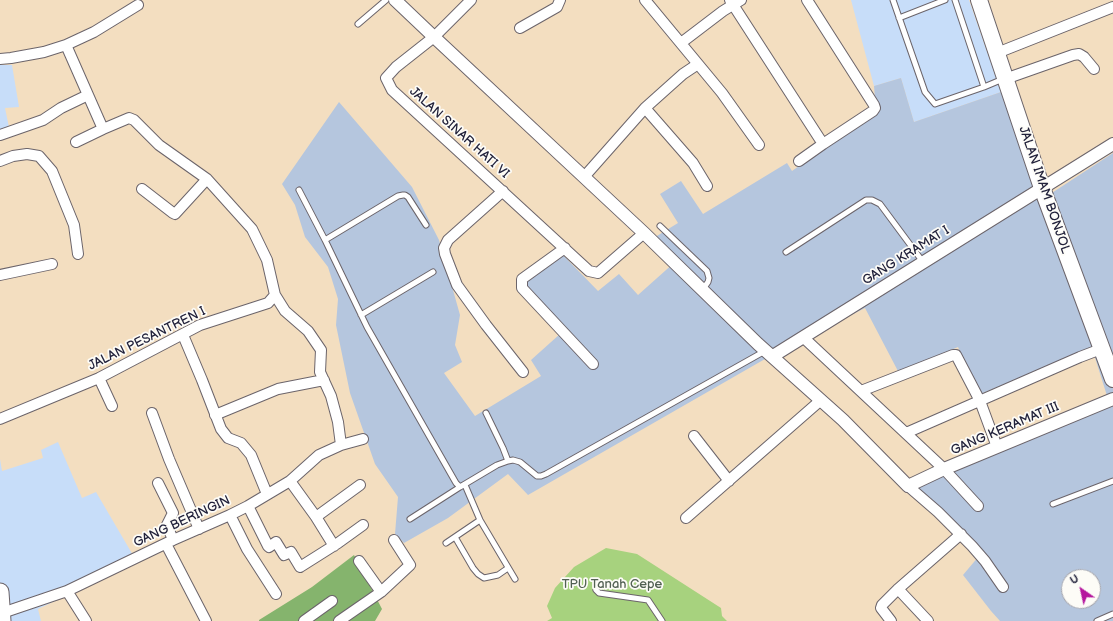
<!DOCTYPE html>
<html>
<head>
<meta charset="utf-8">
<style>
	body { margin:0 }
	#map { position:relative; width:1113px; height:621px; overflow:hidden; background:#f3dec0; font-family:"Balsamiq Sans",sans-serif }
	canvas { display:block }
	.north { position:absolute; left:1061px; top:569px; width:40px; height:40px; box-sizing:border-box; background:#fdfcf7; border:1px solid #a5a5ac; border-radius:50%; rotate:326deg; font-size:11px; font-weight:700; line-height:16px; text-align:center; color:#22223b }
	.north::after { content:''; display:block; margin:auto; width:14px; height:18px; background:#b5179e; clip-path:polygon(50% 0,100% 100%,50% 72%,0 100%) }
</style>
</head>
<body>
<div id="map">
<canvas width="1113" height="621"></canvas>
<div class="north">U</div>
</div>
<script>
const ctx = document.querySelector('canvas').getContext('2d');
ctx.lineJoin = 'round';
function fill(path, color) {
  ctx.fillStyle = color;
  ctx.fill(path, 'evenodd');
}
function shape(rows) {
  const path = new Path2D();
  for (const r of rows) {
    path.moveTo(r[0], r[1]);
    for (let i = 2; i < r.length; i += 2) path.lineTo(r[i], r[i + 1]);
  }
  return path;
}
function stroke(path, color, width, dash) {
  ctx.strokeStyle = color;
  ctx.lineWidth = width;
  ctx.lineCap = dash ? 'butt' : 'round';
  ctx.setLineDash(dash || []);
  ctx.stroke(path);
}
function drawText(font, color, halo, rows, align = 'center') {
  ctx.font = font + ' "Balsamiq Sans",sans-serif';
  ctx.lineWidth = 3.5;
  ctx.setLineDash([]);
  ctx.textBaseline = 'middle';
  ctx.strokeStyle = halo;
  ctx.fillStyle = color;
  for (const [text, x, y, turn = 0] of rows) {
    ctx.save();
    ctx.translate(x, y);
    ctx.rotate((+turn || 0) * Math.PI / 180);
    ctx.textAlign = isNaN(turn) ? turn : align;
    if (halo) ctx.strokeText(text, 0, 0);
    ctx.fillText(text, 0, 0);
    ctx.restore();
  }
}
const built = shape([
	[851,0,969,0,1001,92,914,122,901,78,874,86],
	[0,65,12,65,19,107,5,108,10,132,0,136],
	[58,442,82,498,96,492,137,562,38,609,41,621,0,621,0,459,2,471,43,458,41,450]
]);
const industrial = shape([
	[901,78,914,122,1001,92,1038,202,1113,153,1113,621,1000,621,991,611,963,575,979,556,913,487,1108,399,1092,348,978,395,958,347,899,373,865,308,765,359,528,495,508,474,448,518,404,543,395,534,398,497,375,464,350,393,336,325,338,299,328,267,305,237,295,205,282,184,339,102,412,187,439,240,460,315,455,345,462,362,444,373,475,416,541,376,531,360,560,334,520,287,560,252,598,291,619,274,638,295,675,262,652,239,678,223,660,194,681,181,703,214,787,163,792,171,876,111,874,86],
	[1069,577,1093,577,1093,601,1069,601]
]);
const green = shape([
	[606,548,637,554,721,608,722,616,727,621,547,621,552,618,547,606,555,588,574,567]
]);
const forest = shape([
	[354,555,382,609,375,621,259,621,259,620,312,587]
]);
const service = shape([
	[893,0,925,92,935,104,984,87,955,0],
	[899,18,945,0],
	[358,24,386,0],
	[984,87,1003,79],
	[299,190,325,240,367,327,456,483,460,487,497,465,508,461,513,460,520,462,537,476,541,476,546,474,765,351],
	[660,226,707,271,709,278,708,282,703,289],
	[325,240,398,196,403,195,405,195,408,197,426,225],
	[786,252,866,200,872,200,880,204,923,262],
	[361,315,433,272],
	[486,413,503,448,508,461],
	[465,485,480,520,515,579],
	[1053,504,1113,481],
	[410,519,460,487],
	[455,537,473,568,478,574,484,578,498,575,508,568],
	[446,543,480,520],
	[596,590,599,593,648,600,662,621],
	[1097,621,1113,614]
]);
const minor = shape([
	[471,0,434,37,396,67,386,78,392,90,589,271,598,273,644,233],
	[645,0,722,93,759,145],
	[730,0,823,144],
	[520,28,557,7,560,0],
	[681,43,723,11,741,0],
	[66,45,103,129],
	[997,53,1113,7],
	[0,59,11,58,44,52,66,45,94,32,138,5],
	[1005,79,1073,55,1079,54,1084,57,1094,69],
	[645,108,693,163,707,186],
	[0,135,43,120,61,108,88,95],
	[0,161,13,156,27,154,39,156,52,171,74,225,78,254],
	[799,161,823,144,873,111,875,108,874,105,807,0],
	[584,177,645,108,683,74,698,64],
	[142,189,173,213,175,214,207,179],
	[503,191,448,240,444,248,445,254,457,285,486,325,523,372],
	[565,248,522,279,522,288,593,364],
	[0,275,52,264],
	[275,295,285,311,308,331,321,350,320,372,331,396,338,422,341,445],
	[183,335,202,380,221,429,228,438,241,443,251,455,267,494],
	[804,338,944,469,978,506],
	[99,378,112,406],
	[861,391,953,355,956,355,980,401,997,447],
	[152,413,169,459,199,529],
	[215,415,278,389,324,380],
	[0,419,99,378,200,325,268,303,275,295,267,260,252,229,207,179,159,145,134,120,129,118,103,129,76,142],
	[906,433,1080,357,1101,349],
	[694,436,729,481],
	[290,481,316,517,334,546],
	[158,483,173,513,167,525,173,540],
	[908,486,938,512,972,546,985,561,1003,587],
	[248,506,268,546,269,547,276,542,284,555,291,552,300,567,338,543,363,525],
	[230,515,247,549,276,594],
	[316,517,360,485],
	[686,518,821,400],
	[166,544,206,621],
	[359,561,381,592],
	[898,589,928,621],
	[67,591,86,621],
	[1,611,8,611,67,591,173,540,230,515,248,506,290,481,319,455,341,445,363,439],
	[304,621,332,601],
	[339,621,381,592,410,565,394,540],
	[891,621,881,608,882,605,898,589,961,534]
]);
const tertiary = shape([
	[395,0,434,37,644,233,758,344,843,420,908,486,944,469,1113,399],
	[773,356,1113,144]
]);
const primary = shape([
	[979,0,1042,188,1113,379]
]);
const trunk = shape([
	[0,592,2,621]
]);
const streetNames = [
	["JALAN SINAR HATI VI",459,133,42],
	["JALAN IMAM BONJOL",1044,190,71],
	["GANG KRAMAT I",906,256,-32],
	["JALAN PESANTREN I",147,339,-26],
	["GANG KERAMAT III",1005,429,-23],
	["GANG BERINGIN",182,522,-25]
];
const parkNames = [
	["TPU Tanah Cepe",612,585]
];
fill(built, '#c7ddf9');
fill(industrial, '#b5c6de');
fill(green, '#a7d27e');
fill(forest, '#85b46d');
stroke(service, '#6b646a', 7);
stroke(minor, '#6b646a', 12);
stroke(tertiary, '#6b646a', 14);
stroke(primary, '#6b646a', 18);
stroke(trunk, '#6b646a', 19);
stroke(service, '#fff', 5);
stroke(minor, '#fff', 10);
stroke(tertiary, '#fff', 12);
stroke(primary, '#fff', 16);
stroke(trunk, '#fff', 17);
drawText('13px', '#22223b', '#fdfcf7', streetNames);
drawText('13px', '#516052', '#fdfcf7', parkNames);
</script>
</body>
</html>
